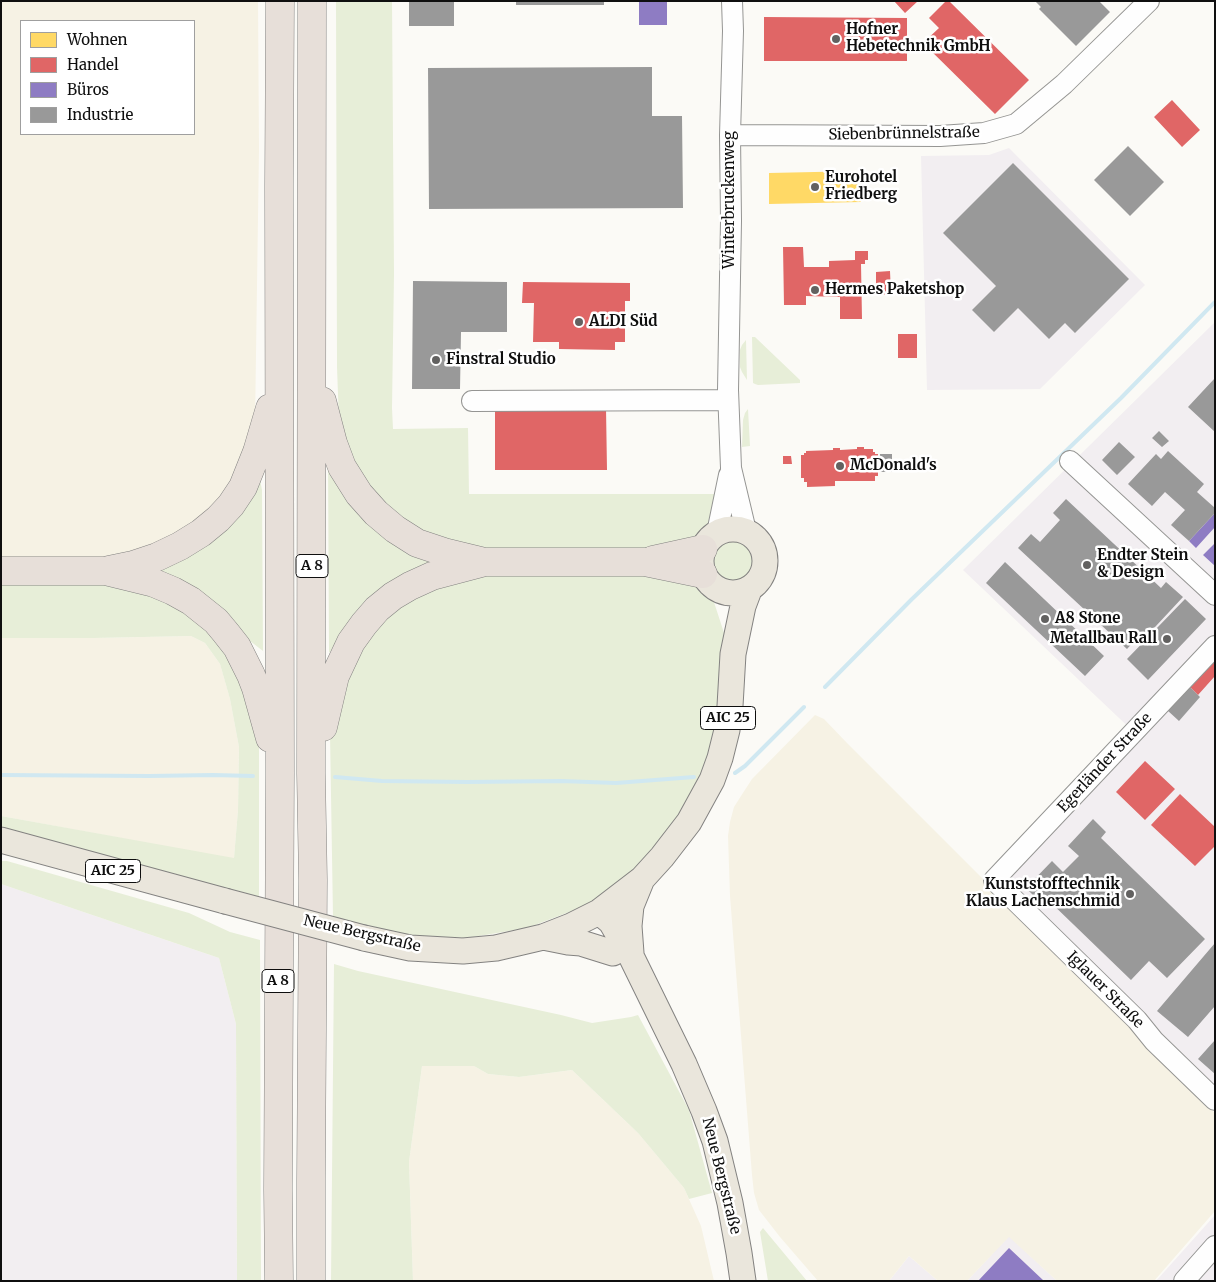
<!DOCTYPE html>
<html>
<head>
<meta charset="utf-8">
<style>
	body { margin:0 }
	#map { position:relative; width:1216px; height:1282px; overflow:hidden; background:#fbfaf6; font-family:Merriweather,serif }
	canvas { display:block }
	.frame { position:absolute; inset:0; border:2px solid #0f0f0f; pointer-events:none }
	.legend { position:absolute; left:20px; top:20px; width:175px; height:115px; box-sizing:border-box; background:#fff; border:1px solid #9f9f9f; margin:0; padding:6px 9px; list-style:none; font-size:15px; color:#0f0f0f }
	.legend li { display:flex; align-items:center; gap:10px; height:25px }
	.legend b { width:25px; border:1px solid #9f9f9f }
</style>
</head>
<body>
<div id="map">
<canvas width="1216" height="1282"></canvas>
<div class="frame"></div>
<ul class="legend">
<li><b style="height:14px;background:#ffd966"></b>Wohnen</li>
<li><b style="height:14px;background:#e06666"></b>Handel</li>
<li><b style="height:14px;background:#8e7cc3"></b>Büros</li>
<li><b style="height:14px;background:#999"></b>Industrie</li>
</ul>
</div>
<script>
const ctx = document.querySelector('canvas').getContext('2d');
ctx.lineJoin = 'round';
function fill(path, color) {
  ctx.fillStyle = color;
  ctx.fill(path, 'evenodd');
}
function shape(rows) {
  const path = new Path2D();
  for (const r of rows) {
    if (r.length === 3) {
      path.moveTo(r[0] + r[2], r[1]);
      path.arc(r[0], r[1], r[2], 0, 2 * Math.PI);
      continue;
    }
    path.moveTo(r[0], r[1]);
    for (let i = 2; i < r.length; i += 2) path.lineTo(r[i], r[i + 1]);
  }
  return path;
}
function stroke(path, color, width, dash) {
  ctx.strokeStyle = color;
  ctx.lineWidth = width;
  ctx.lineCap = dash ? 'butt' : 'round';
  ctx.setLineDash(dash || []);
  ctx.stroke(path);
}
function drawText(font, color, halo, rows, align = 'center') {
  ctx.font = font + ' Merriweather,serif';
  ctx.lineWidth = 5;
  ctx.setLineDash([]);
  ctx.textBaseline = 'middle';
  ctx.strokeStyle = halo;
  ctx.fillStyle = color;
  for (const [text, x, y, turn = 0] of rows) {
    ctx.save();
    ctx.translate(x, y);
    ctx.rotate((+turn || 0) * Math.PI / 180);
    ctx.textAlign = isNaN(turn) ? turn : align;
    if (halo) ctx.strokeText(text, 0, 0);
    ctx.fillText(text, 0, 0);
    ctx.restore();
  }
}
const industrial = shape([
	[1009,148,1145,285,1040,389,927,390,921,156,989,155],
	[1215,322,1215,1088,1002,880,1138,736,963,570],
	[1,884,219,958,236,1024,237,1281,1,1281],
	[1215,1215,1215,1281,1156,1281],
	[1009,1236,1057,1281,967,1281],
	[909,1256,938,1281,889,1281]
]);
const farmland = shape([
	[1,1,258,1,259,149,255,423,238,484,200,525,144,551,110,558,1,558],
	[21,21,194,21,194,134,21,134],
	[191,636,205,643,220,664,230,699,239,747,238,810,234,859,1,816,1,638,94,638],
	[815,715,824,719,847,743,1075,971,1189,1089,1215,1113,1215,1211,1154,1281,1057,1281,1009,1237,967,1281,938,1281,909,1256,889,1281,818,1281,780,1237,759,1210,754,1193,752,1175,730,896,728,836,730,822,734,807,741,796,752,779],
	[422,1066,474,1066,488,1074,519,1077,572,1070,638,1133,684,1188,701,1226,714,1281,413,1281,409,1162]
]);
const green = shape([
	[336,1,392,1,394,274,392,408,393,429,468,428,469,494,720,494,713,525,702,539,648,553,481,554,432,542,388,516,348,464,339,422,337,367],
	[752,337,755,337,800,380,800,383,758,385,755,384,753,383],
	[746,340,747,380,742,372,740,367,740,350,742,345],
	[748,409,750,446,742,447,743,420,745,413],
	[328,460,445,563,362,613,329,653],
	[258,469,262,490,263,651,241,634,143,572],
	[735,563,24],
	[648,572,690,580,712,596,725,636,715,743,691,804,645,863,585,906,527,928,449,941,402,934,333,917,330,733,341,674,399,599,480,573],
	[1,580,127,580,163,592,232,650,259,734,259,897,230,890,1,829,1,816,234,858,238,810,239,747,230,699,220,664,205,643,191,636,94,638,1,638],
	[1,861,7,861,189,913,230,932,260,940,261,1281,237,1281,236,1024,219,958,1,884],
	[334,964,358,971,561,1015,592,1023,631,1017,638,1015,689,1110,712,1193,689,1199,684,1188,638,1133,572,1070,519,1077,488,1074,474,1066,422,1066,409,1162,413,1281,331,1281],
	[763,1228,807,1281,768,1281,760,1232]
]);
const homes = shape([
	[860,171,861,202,769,204,769,173]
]);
const shops = shape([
	[894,1,918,1,905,13],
	[946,1,949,1,1029,80,995,114,923,43,939,28,929,18],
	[764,17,907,18,907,61,764,61],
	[1172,100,1200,130,1182,147,1154,117],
	[783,247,803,247,804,267,829,267,829,261,855,260,855,251,868,251,868,260,865,260,865,264,861,264,862,319,840,319,840,297,806,296,806,305,784,305],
	[890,271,891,294,876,295,876,272],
	[523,282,630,283,630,301,625,301,625,342,615,342,615,350,559,349,559,342,533,342,534,303,522,303],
	[898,334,917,334,917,358,898,358],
	[495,408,606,408,607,470,495,470],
	[857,447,864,447,864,449,873,449,873,452,875,452,875,454,878,454,878,476,875,476,875,481,835,481,835,486,807,487,807,482,804,482,804,478,801,478,801,455,804,455,804,453,806,453,806,451,833,450,833,448,840,448,840,450,857,449],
	[783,456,791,456,792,464,783,464],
	[1212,661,1215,663,1215,676,1198,695,1189,686],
	[1145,761,1175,789,1145,820,1116,792],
	[1180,794,1215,827,1215,846,1195,866,1151,825]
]);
const offices = shape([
	[639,1,667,1,667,25,639,25],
	[1215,513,1215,527,1196,548,1189,541],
	[1215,543,1215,566,1203,555],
	[1009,1248,1044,1281,978,1281]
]);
const industry = shape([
	[409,1,454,1,454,26,409,26],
	[516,1,604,1,604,5,516,5],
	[1035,1,1099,1,1110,12,1076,46,1039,9,1041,7],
	[652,67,652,116,682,116,683,208,429,209,428,68],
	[1128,146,1164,182,1130,216,1094,180],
	[1013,163,1129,279,1075,333,1065,323,1049,339,1018,308,994,332,972,310,996,286,943,233],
	[413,281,507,282,507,332,461,332,460,389,412,389],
	[1215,378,1215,432,1188,407],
	[1159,431,1169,441,1162,447,1152,438],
	[1119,442,1135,457,1117,475,1102,460],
	[1168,451,1204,484,1197,492,1215,508,1215,513,1189,541,1171,525,1185,510,1165,492,1152,506,1128,484,1156,454,1161,459],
	[880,454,892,454,892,472,879,472],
	[1066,499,1161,588,1166,582,1183,597,1142,641,1138,637,1127,649,1018,548,1031,534,1040,542,1060,520,1053,513],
	[1005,562,1104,656,1085,676,986,583],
	[1185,599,1206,619,1148,680,1127,659],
	[1189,686,1200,697,1179,721,1167,710],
	[1093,819,1106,832,1101,838,1205,939,1167,978,1149,961,1131,980,1045,897,1040,902,1026,888,1052,861,1063,872,1079,856,1068,846],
	[1215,943,1215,1006,1188,1037,1157,1011],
	[1215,1040,1215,1074,1198,1059]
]);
const stream = shape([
	[825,687,911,600,1121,398,1215,302],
	[735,773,745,766,804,707],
	[1,775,149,776,213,775,253,776],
	[335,777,382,781,467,782,561,781,616,783,694,777]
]);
const minor = shape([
	[732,1,733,31,730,135,731,221,728,390,731,468,746,531],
	[730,135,940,136,984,133,1016,124,1064,84,1149,1],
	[472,401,728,400],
	[1070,461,1215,595],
	[717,533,729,475],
	[1215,646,994,880,1137,1020,1154,1041,1215,1100],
	[1184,1281,1215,1246]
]);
const major = shape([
	[733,561,32],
	[1,840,225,901],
	[599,912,611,922,631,956,684,1064,704,1111,715,1141,730,1203,739,1253,743,1281],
	[543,937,568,942,581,943,613,953],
	[364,938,410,948,463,951,496,948,543,937,571,926,599,912,642,879,662,857,689,822,712,780,720,758,727,730,730,706,733,654,743,606,749,590],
	[631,953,629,926,631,906,642,879]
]);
const highway = shape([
	[322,401,333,443,342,467,359,494,376,513,395,529,417,543,444,552,481,561],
	[653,560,703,549],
	[109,570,133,565,157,557,180,546,201,533,218,519,231,505,243,487,257,452,270,408],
	[1,571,105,571,154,583,173,591,191,601,216,621,226,633,237,647,251,675,256,688,270,738],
	[323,727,335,676,351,642,364,624,377,609,393,596,410,586,432,576,485,562,645,562,703,574],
	[279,1281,278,1189,280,773,279,186,280,1],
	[311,1281,311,1180,313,880,311,773,312,1]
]);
const majorBridge = shape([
	[225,901,364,938]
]);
const markers = [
	[836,39,5,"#626160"],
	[815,187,5,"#626160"],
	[815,290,5,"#626160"],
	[579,322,5,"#626160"],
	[436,360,5,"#626160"],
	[840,466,5,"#626160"],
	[1087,565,5,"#626160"],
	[1045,619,5,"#626160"],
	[1167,639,5,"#626160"],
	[1130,894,5,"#626160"]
];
const shields = [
	[312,566,32],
	[728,718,55],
	[113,871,55],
	[278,981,32]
];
const shieldNames = [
	["A 8",312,566],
	["AIC 25",728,718],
	["AIC 25",113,871],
	["A 8",278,981]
];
const poiNames = [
	["Hofner",846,30],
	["Hebetechnik GmbH",846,47],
	["Eurohotel",825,178],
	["Friedberg",825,195],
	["Hermes Paketshop",825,290],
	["ALDI Süd",589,322],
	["Finstral Studio",446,360],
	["McDonald's",850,466],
	["Endter Stein",1097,556],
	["& Design",1097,573],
	["A8 Stone",1055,619],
	["Metallbau Rall",1157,639,"right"],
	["Kunststofftechnik",1120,885,"right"],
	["Klaus Lachenschmid",1120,902,"right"]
];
const streetNames = [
	["Siebenbrünnelstraße",904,134,-1],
	["Winterbruckenweg",730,200,-90],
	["Egerländer Straße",1105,763,-47],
	["Neue Bergstraße",362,934,13],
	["Iglauer Straße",1105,990,45],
	["Neue Bergstraße",721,1176,76]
];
fill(industrial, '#f2eef1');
fill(farmland, '#f6f2e4');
fill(green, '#e7eed8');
fill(homes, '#ffd966');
fill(shops, '#e06666');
fill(offices, '#8e7cc3');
fill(industry, '#999');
stroke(stream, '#d0e8f1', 4);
stroke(minor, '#959593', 22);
stroke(major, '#838280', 27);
stroke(highway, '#838280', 29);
stroke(minor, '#fefefe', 20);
stroke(major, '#eae6dc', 25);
stroke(highway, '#e7dfd9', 28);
stroke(majorBridge, '#838280', 27, []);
stroke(majorBridge, '#eae6dc', 25);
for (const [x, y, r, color] of markers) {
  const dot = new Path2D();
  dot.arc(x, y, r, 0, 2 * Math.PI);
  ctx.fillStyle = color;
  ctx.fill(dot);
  stroke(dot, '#fff', 2);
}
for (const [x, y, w] of shields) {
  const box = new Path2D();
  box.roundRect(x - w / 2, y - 11.5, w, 23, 4);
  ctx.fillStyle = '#fff';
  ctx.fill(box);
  stroke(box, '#0f0f0f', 1);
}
drawText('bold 14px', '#0f0f0f', null, shieldNames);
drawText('bold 15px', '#0f0f0f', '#fff', poiNames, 'left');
drawText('15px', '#0f0f0f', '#fff', streetNames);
</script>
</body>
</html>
